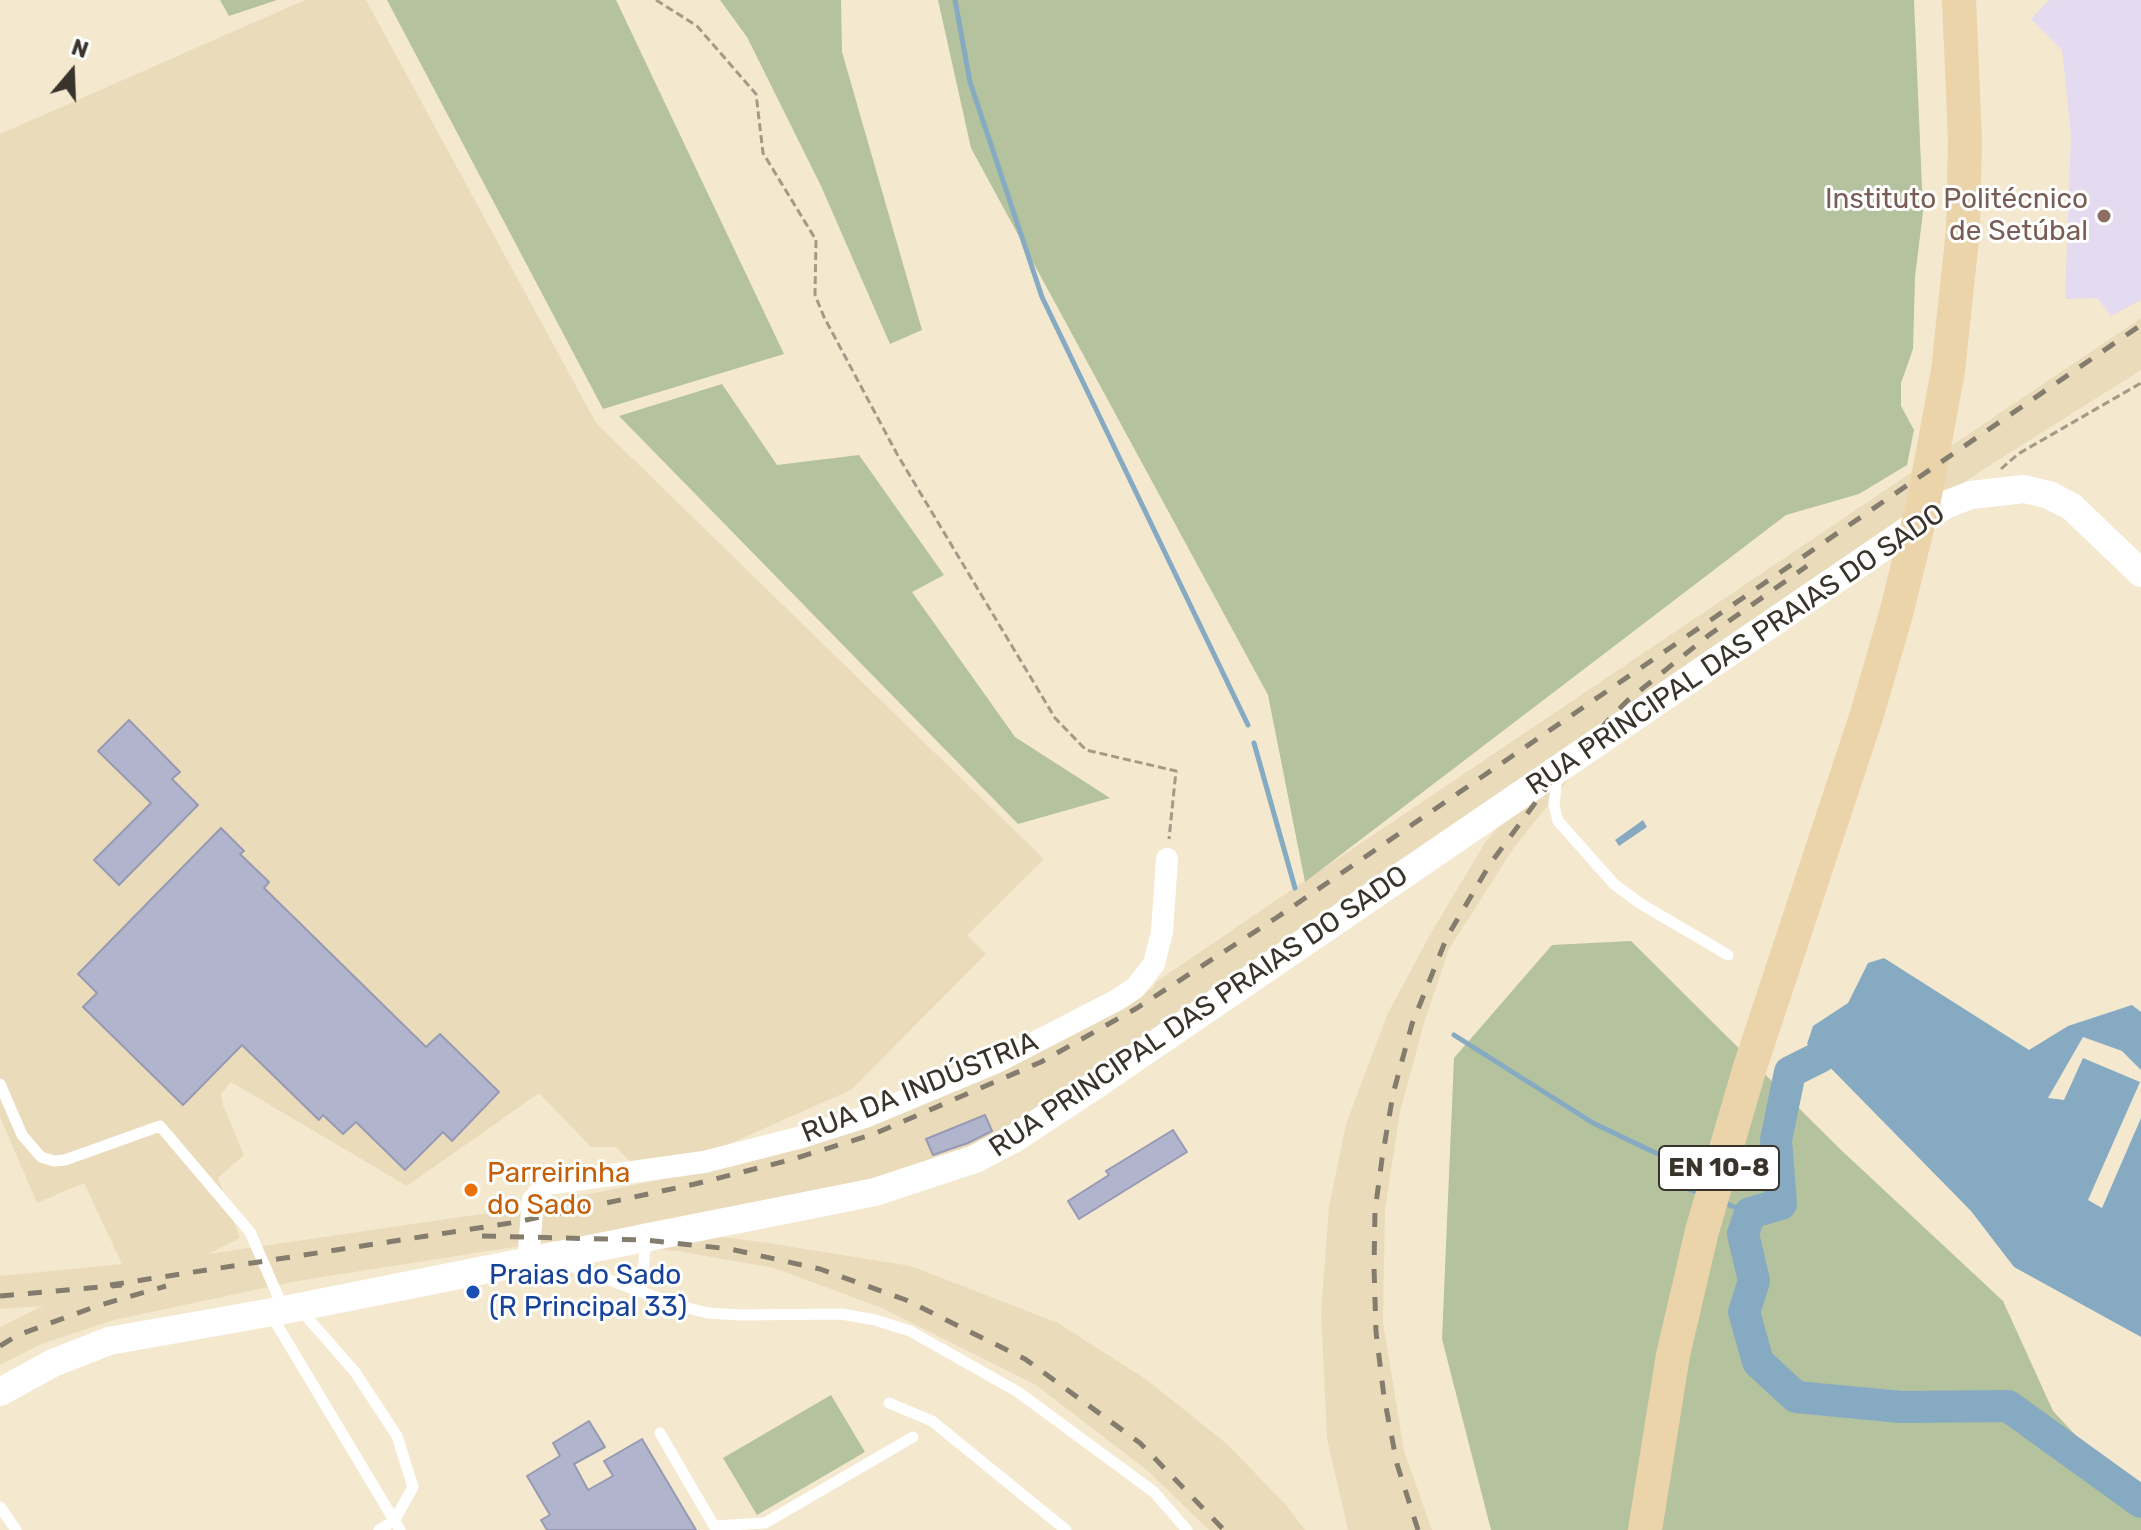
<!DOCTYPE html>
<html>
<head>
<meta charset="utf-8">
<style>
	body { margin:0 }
	#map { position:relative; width:2141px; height:1530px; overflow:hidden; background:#f4e9cf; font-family:Rubik,sans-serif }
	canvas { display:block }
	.north { position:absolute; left:32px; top:32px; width:80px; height:80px; -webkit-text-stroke:6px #fff; paint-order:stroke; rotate:19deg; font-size:22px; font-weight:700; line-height:32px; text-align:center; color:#39342b }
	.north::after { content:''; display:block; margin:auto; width:28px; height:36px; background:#39342b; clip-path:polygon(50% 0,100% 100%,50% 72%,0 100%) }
</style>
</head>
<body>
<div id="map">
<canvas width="2141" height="1530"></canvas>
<div class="north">N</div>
</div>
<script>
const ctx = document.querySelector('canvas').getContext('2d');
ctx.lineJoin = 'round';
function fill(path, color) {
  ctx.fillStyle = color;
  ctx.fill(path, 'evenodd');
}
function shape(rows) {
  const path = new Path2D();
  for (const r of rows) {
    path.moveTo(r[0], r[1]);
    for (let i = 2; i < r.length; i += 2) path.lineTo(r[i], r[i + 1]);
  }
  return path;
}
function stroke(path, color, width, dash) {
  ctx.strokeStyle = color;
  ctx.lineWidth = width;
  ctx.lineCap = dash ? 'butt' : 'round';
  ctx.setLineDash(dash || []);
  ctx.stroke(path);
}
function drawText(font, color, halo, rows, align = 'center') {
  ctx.font = font + ' Rubik,sans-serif';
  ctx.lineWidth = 6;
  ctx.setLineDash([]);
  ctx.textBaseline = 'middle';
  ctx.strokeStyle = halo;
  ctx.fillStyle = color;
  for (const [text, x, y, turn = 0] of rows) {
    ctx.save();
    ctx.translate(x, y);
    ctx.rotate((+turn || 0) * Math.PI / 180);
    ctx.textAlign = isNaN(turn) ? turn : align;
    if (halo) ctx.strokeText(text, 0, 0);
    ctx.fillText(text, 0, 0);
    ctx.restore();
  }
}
const built = shape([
	[305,0,366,0,596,423,1044,859,967,935,986,954,851,1090,720,1148,633,1165,616,1147,591,1147,539,1093,407,1186,231,1082,221,1094,223,1105,244,1155,218,1178,240,1238,208,1254,515,1209,732,1165,1107,1015,1153,988,1156,982,1275,901,2141,318,2141,370,1981,471,1620,715,1513,849,1449,949,1424,1023,1400,1112,1385,1210,1383,1322,1404,1451,1432,1530,1348,1530,1327,1439,1321,1312,1329,1207,1346,1124,1388,1013,1431,933,1486,841,1559,757,995,1138,864,1181,635,1225,768,1243,911,1266,1058,1323,1147,1380,1227,1444,1286,1505,1305,1530,1209,1530,1148,1471,1036,1385,882,1308,774,1268,677,1251,552,1241,297,1281,114,1320,41,1344,0,1365,0,1327,43,1306,0,1309,0,1276,122,1264,84,1183,37,1203,0,1117,0,134]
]);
const education = shape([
	[2049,0,2141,0,2141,300,2111,316,2097,298,2065,299,2071,135,2062,50,2031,19]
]);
const green = shape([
	[220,0,277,0,229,16],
	[387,0,616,0,784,354,603,409],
	[720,0,841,0,842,52,922,330,890,344,821,186,747,37],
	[938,0,1914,0,1923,212,1915,277,1913,349,1901,383,1901,406,1914,430,1907,465,1859,494,1786,515,1305,882,1268,695,971,148],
	[722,384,777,465,859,455,944,575,912,592,1015,737,1110,798,1018,824,619,416],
	[1631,941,1840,1149,2003,1301,2053,1411,2141,1505,2141,1530,1491,1530,1442,1339,1454,1058,1552,945],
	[831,1395,865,1452,757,1515,723,1458]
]);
const water = shape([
	[1643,820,1647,827,1619,846,1615,840],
	[1884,958,2029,1050,2068,1026,2132,1005,2141,1012,2141,1070,2122,1051,2083,1037,2048,1098,2064,1100,2083,1058,2140,1082,2088,1200,2102,1208,2141,1118,2141,1337,2014,1267,1971,1211,1807,1044,1813,1026,1848,1003,1868,963]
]);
const stream = shape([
	[955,0,970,82,1042,297,1248,725],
	[1254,743,1295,888],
	[1454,1035,1593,1123,1660,1155,1684,1187,1699,1193],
	[1724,1203,1750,1213]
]);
const river = shape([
	[1820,1057,1790,1072,1776,1140,1781,1204,1750,1213,1743,1234,1754,1281,1744,1312,1758,1362,1796,1397,1901,1407,2008,1406,2141,1502]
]);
const building = shape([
	[129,720,180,772,172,779,198,805,119,885,94,860,151,803,98,751,129,720],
	[221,828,244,851,240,854,269,882,264,888,426,1047,440,1034,499,1092,452,1141,443,1132,405,1170,356,1122,343,1134,323,1115,319,1120,242,1045,183,1105,83,1007,97,993,78,974,221,828],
	[985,1115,992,1131,968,1143,933,1155,926,1139,985,1115],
	[1173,1130,1187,1152,1079,1219,1068,1201,1109,1175,1106,1171,1173,1130],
	[589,1421,605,1447,574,1464,588,1490,613,1476,604,1461,642,1439,696,1530,547,1530,541,1520,550,1515,527,1476,560,1456,553,1443,589,1421]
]);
const path = shape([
	[656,0,697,26,756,94,763,153,816,240,815,295,824,317,897,454,1055,718,1086,750,1176,771,1169,839],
	[2001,469,2018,454,2141,383]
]);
const service = shape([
	[1557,776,1554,805,1558,821,1614,884,1641,904,1728,955],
	[0,1084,22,1135,41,1157,54,1161,65,1160,160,1126,250,1232,284,1310],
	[561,1262,680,1306,708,1313,741,1315,842,1314,875,1320,910,1331,1018,1392,1154,1492,1187,1530],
	[641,1291,646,1240],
	[299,1308,355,1372,397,1436,413,1487,394,1521,379,1530],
	[270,1313,400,1530],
	[889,1403,932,1421,1066,1530],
	[660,1433,714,1526,765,1523,913,1437],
	[0,1507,16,1530]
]);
const minor = shape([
	[528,1261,533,1200,547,1184,704,1162,802,1137,865,1117,997,1062,1117,1000,1135,988,1154,964,1162,932,1167,859]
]);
const tertiary = shape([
	[0,1392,53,1363,109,1341,284,1310,875,1192,975,1159,1015,1138,1094,1086,1945,505,1971,495,2024,489,2049,495,2072,507,2141,573]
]);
const primary = shape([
	[1645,1530,1673,1355,1702,1231,1750,1067,1867,714,1896,614,1924,500,1948,371,1963,230,1965,141,1959,0]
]);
const rail = shape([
	[482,1236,646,1240,730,1249,820,1269,906,1300,1025,1359,1140,1443,1224,1530],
	[110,1285,517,1222,695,1184,790,1160,874,1134,1041,1062,1137,1008,1276,918,2141,325],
	[0,1296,122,1285],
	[0,1346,18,1335,97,1306,166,1286],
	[1418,1530,1397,1464,1384,1397,1376,1332,1374,1267,1375,1211,1382,1159,1393,1094,1412,1024,1447,937,1490,864,1558,772,1627,701,1709,635,1807,566]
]);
const markers = [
	[2104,216,8,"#8d6e63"],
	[471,1190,8,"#e8710a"],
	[473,1292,8,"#1a4fb4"]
];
const shields = [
	[1719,1168,120]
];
const shieldNames = [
	["EN 10-8",1719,1168]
];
const educationNames = [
	["Instituto Politécnico",2088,200],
	["de Setúbal",2088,232]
];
const streetNames = [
	["RUA PRINCIPAL DAS PRAIAS DO SADO",1736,650,-34],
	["RUA PRINCIPAL DAS PRAIAS DO SADO",1199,1012,-34],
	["RUA DA INDÚSTRIA",920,1088,-22]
];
const foodNames = [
	["Parreirinha",487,1174],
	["do Sado",487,1206]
];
const transitNames = [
	["Praias do Sado",489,1276],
	["(R Principal 33)",489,1308]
];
fill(built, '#eadcbb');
fill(education, '#e5dbf0');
fill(green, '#b4c29e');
fill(water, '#86aac2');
stroke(stream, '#86aac2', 5);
stroke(river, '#86aac2', 32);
fill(building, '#b1b4cd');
stroke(building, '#979ab2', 2);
stroke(path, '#a39a88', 3, [8, 4]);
stroke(service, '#fff', 11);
stroke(minor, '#fff', 22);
stroke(tertiary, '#fff', 28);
stroke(primary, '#ebd4a9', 34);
stroke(rail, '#847d6d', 5, [14, 14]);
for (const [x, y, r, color] of markers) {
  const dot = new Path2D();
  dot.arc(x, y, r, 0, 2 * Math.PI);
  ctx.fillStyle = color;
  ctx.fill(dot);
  stroke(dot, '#fff', 3);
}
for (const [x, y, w] of shields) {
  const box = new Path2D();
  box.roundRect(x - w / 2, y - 22, w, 44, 6);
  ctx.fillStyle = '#fff';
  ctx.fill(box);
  stroke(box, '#39342b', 2);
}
drawText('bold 26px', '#39342b', null, shieldNames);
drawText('28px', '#785e54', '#fff', educationNames, 'right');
drawText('28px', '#39342b', '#fff', streetNames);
drawText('28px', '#c56008', '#fff', foodNames, 'left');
drawText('28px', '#164399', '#fff', transitNames, 'left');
</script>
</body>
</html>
